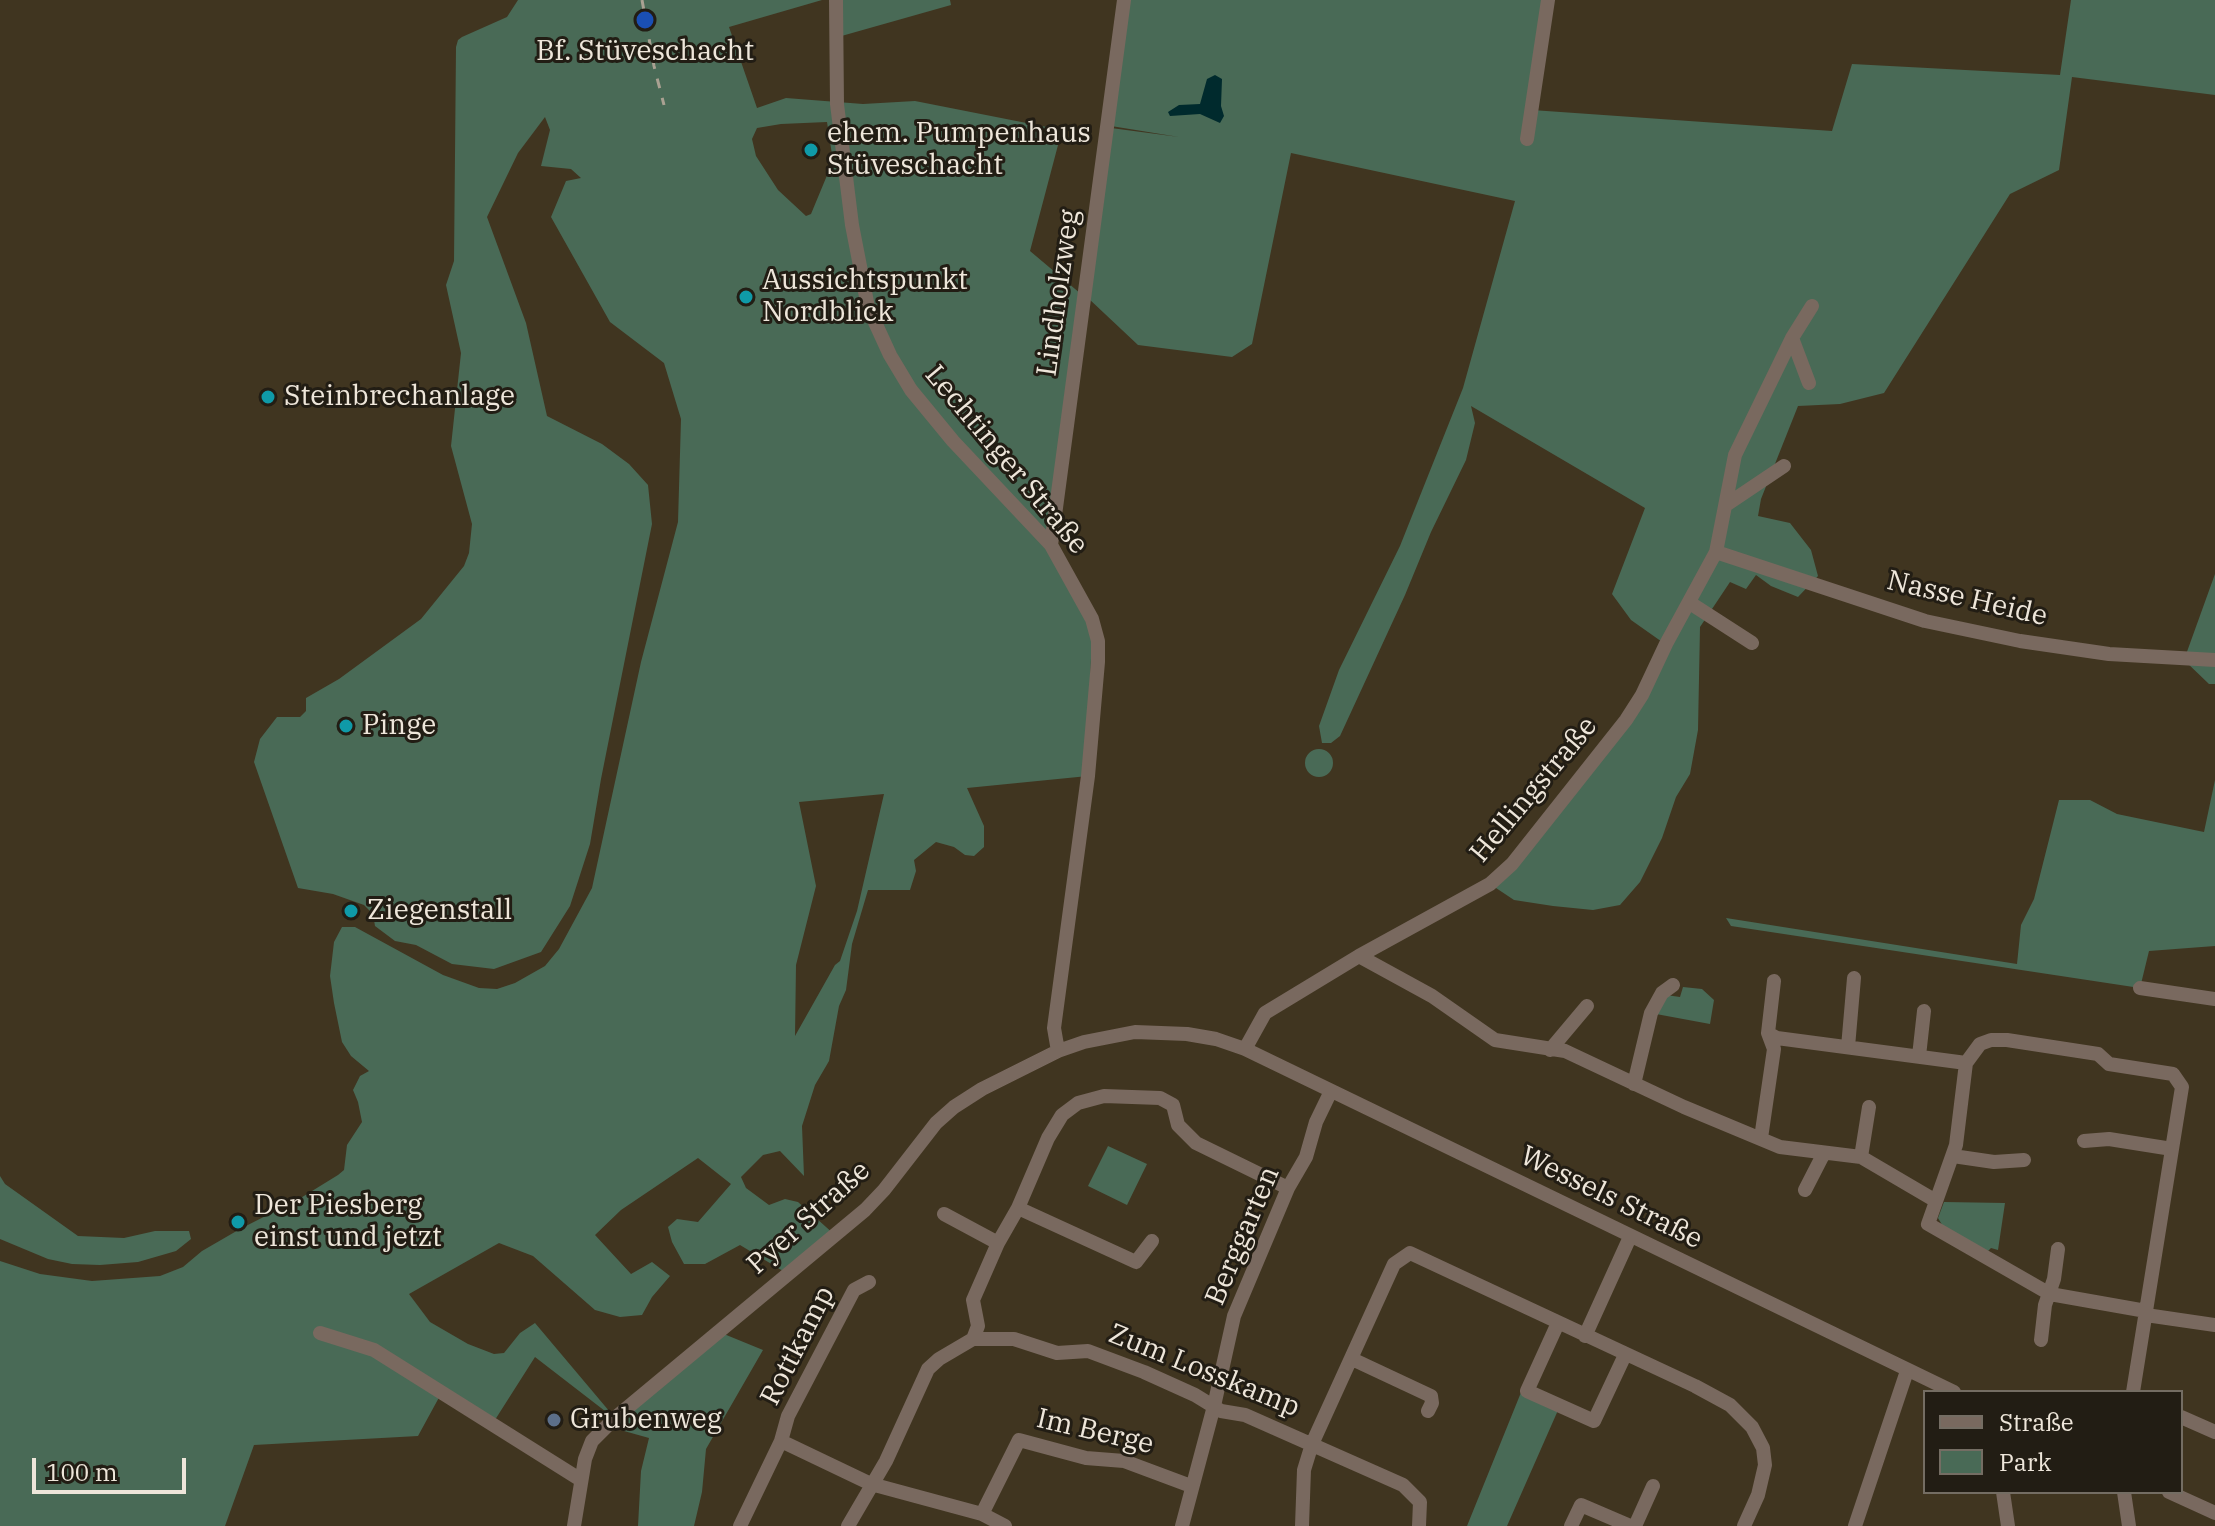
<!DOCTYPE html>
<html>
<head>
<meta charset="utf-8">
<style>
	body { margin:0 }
	#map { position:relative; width:2215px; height:1526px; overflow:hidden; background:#403520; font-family:"IBM Plex Serif",serif }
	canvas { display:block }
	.legend { position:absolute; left:1923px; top:1390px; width:260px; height:104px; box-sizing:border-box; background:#221d14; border:2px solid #746d63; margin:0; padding:10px 14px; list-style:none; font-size:24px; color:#eee6da }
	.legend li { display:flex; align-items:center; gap:16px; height:40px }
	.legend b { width:40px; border:2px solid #746d63 }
	.scale { position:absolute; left:32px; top:1458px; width:154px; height:36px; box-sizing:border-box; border:4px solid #eee6da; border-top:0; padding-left:10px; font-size:24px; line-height:28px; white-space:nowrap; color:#eee6da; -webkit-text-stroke:6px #221d14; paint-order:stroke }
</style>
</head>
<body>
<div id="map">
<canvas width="2215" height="1526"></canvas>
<ul class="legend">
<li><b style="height:10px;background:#79695f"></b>Straße</li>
<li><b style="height:22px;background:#496a56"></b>Park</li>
</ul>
<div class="scale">100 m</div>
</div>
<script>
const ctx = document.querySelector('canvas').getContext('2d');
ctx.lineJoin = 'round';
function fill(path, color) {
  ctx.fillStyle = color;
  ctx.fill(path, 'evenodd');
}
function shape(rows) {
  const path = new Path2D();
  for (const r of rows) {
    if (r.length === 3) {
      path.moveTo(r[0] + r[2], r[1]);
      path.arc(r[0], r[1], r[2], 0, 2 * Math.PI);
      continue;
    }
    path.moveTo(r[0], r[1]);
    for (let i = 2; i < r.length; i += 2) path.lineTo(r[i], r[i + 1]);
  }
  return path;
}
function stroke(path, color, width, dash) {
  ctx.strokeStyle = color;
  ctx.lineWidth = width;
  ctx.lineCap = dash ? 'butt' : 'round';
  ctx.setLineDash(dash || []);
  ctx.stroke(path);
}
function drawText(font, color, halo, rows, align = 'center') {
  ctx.font = font + ' "IBM Plex Serif",serif';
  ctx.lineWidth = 6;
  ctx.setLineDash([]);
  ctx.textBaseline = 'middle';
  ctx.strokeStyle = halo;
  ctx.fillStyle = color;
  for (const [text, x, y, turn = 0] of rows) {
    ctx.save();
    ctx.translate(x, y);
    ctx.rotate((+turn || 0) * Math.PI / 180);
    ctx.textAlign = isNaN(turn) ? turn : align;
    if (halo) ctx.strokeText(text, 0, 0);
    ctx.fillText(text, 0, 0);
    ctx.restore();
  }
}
const green = shape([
	[518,0,822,0,729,27,757,108,786,98,863,104,915,101,1062,130,1030,251,1081,294,1051,545,1092,619,1088,776,967,788,984,826,984,847,974,856,965,855,954,847,936,842,914,860,916,871,910,890,868,890,852,944,846,990,839,1006,829,1061,815,1085,802,1126,804,1176,780,1151,763,1155,741,1177,746,1188,769,1205,785,1199,798,1202,835,1235,788,1274,740,1245,705,1264,684,1264,672,1242,668,1227,677,1219,698,1222,731,1184,698,1158,621,1210,595,1235,631,1274,652,1262,670,1276,652,1297,642,1315,620,1317,595,1310,533,1256,499,1243,409,1294,430,1322,468,1344,494,1354,504,1353,520,1333,535,1323,615,1418,719,1332,763,1350,706,1449,702,1492,694,1526,638,1526,641,1471,649,1438,624,1431,610,1422,614,1418,535,1357,493,1423,442,1392,418,1436,254,1445,225,1526,0,1526,0,1261,40,1274,92,1281,160,1276,183,1267,202,1251,240,1229,299,1199,338,1175,344,1170,347,1145,362,1122,358,1102,353,1090,360,1076,369,1071,351,1056,342,1042,334,1003,330,976,334,942,342,927,355,927,443,975,479,988,497,989,515,983,545,966,559,949,592,888,641,662,678,522,681,419,664,363,610,322,551,217,566,181,581,178,571,169,541,166,550,130,545,117,518,153,487,217,526,323,547,416,602,444,629,464,648,485,652,524,601,779,590,844,570,906,541,952,494,969,452,964,416,945,395,941,375,926,373,914,364,905,333,894,298,888,254,762,260,739,277,717,300,717,306,711,306,698,339,679,421,619,464,566,469,553,472,524,451,446,461,353,446,285,454,261,456,47,458,40,462,37,507,17],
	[827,122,833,161,811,214,806,216,778,190,756,156,752,139,757,128,781,124],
	[884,794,857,911,840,961,835,965,795,1036,796,965,816,886,799,802],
	[836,0,950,0,951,5,838,37],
	[1129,0,1548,0,1532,110,1832,131,1852,64,2060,75,2071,0,2215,0,2215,95,2072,77,2059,170,2010,194,1884,393,1840,404,1798,406,1761,499,1758,516,1790,523,1811,550,1818,576,1798,597,1771,586,1756,575,1746,589,1730,582,1700,627,1698,730,1690,774,1676,797,1662,838,1640,882,1620,905,1593,910,1553,906,1514,900,1490,884,1626,720,1665,644,1631,620,1612,594,1645,508,1471,406,1475,423,1466,460,1431,532,1405,595,1340,736,1331,743,1322,743,1319,726,1339,670,1400,546,1463,388,1515,201,1291,153,1252,344,1232,357,1138,345,1088,298,1111,128,1179,137,1111,126],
	[2215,574,2215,684,2209,684,2184,660],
	[1319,763,14],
	[2215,780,2215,946,2149,951,2140,988,1731,926,1726,918,2017,964,2021,925,2034,899,2059,800,2090,800,2117,814,2204,832],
	[1683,987,1702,989,1714,1000,1710,1024,1656,1014,1666,995,1680,997],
	[1108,1146,1147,1164,1127,1205,1088,1186],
	[0,1176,5,1184,78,1236,124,1238,155,1231,189,1231,191,1239,176,1251,138,1262,100,1265,72,1264,48,1259,0,1239],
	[1944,1202,2005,1203,1998,1250,1991,1248,1988,1251,1944,1228,1938,1218],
	[1522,1390,1559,1408,1507,1526,1467,1526]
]);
const water = shape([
	[1215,75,1222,79,1221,106,1224,116,1220,123,1200,114,1170,116,1168,112,1179,105,1200,104,1207,79]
]);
const minor = shape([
	[836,0,837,104,852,225,868,307,890,355,911,390,953,441,1051,545,1092,619,1098,641,1098,662,1088,776,1054,1028,1058,1051],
	[1527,139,1548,0],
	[1792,338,1809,383],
	[1726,505,1784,466],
	[1051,545,1124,0],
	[1716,552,1925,621,2020,641,2109,654,2215,660],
	[1690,603,1752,643],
	[1359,956,1432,996,1495,1040,1565,1051,1684,1107,1780,1147,1861,1157,1936,1201],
	[2140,988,2215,999],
	[1768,1033,1774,981],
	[1848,1047,1854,978],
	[1245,1049,1265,1013,1359,956,1490,884,1512,864,1626,720,1642,695,1666,644,1716,552,1735,455,1792,338,1812,306],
	[1550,1050,1587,1006],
	[1919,1056,1924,1011],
	[1634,1084,1651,1013,1662,993,1673,985],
	[1761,1138,1774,1049,1768,1033,1777,1038,1966,1063],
	[2084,1141,2109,1139,2172,1149],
	[1953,1156,1994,1162,2024,1160],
	[1861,1157,1869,1107],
	[1805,1190,1824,1153],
	[1018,1208,1136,1262,1152,1241],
	[944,1214,998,1243],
	[869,1282,854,1290,788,1416,781,1441,871,1484,982,1514,1005,1526],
	[2146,1315,2215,1325],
	[1558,1323,1527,1391,1594,1421,1625,1355],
	[320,1333,374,1350,581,1480],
	[1585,1336,1630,1237],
	[973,1339,978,1326,973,1300,998,1243,1018,1208,1048,1138,1062,1115,1078,1103,1104,1096,1160,1098,1173,1105,1178,1125,1196,1143,1288,1188],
	[2041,1340,2045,1305,2054,1279,2058,1249],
	[1352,1359,1431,1396,1432,1403,1428,1411],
	[2133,1392,2146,1311,2182,1087,2173,1074,2109,1064,2098,1054,2007,1040,1991,1040,1980,1044,1966,1063,1956,1145,1928,1224,2050,1294,2146,1311],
	[2181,1417,2215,1432],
	[2003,1492,2008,1526],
	[2124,1492,2129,1526],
	[2169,1492,2215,1513],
	[982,1514,1019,1440,1086,1458,1124,1461,1191,1486],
	[574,1526,585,1459,592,1441,615,1418,865,1210,884,1190,936,1123,954,1107,982,1089,1058,1051,1084,1042,1135,1032,1187,1034,1216,1039,1245,1049,1954,1392],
	[740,1526,781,1441],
	[848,1526,886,1461,928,1369,939,1359,973,1339,1014,1339,1057,1353,1088,1351,1144,1372,1195,1395,1221,1411,1245,1415,1403,1485,1420,1502,1419,1526],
	[1182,1526,1214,1406,1234,1316,1288,1188,1306,1157,1316,1122,1331,1091],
	[1302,1526,1304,1470,1312,1444,1394,1264,1410,1253,1695,1386,1730,1405,1752,1427,1763,1448,1765,1465,1758,1495,1744,1526],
	[1571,1526,1581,1505,1630,1526],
	[1635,1526,1653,1486],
	[1855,1526,1907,1371]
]);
const rail = shape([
	[642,0,654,66,664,105]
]);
const markers = [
	[645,20,10,"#1a4fb4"],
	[811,150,8,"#0f9aa8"],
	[746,297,8,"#0f9aa8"],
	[268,397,8,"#0f9aa8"],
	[346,726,8,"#0f9aa8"],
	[351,911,8,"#0f9aa8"],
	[238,1222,8,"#0f9aa8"],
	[554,1420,8,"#5c6f8a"]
];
const poiNames = [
	["Bf. Stüveschacht",645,52,"center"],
	["ehem. Pumpenhaus",827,134],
	["Stüveschacht",827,166],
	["Aussichtspunkt",762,281],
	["Nordblick",762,313],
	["Steinbrechanlage",284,397],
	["Pinge",362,726],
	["Ziegenstall",367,911],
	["Der Piesberg",254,1206],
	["einst und jetzt",254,1238],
	["Grubenweg",570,1420]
];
const streetNames = [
	["Lindholzweg",1059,293,-82],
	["Lechtinger Straße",1006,460,50],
	["Nasse Heide",1967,599,13],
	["Hellingstraße",1534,790,-50],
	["Wessels Straße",1611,1198,26],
	["Pyer Straße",809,1218,-42],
	["Berggarten",1243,1236,-67],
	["Rottkamp",798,1346,-63],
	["Zum Losskamp",1204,1371,22],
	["Im Berge",1095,1432,13]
];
fill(green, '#496a56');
fill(water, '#002a2d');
stroke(minor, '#79695f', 14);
stroke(rail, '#aaa192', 3, [10, 10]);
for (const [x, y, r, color] of markers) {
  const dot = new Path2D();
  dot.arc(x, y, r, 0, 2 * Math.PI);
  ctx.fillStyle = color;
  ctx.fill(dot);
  stroke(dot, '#221d14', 3);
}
drawText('28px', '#eee6da', '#221d14', poiNames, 'left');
drawText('28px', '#eee6da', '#221d14', streetNames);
</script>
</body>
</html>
